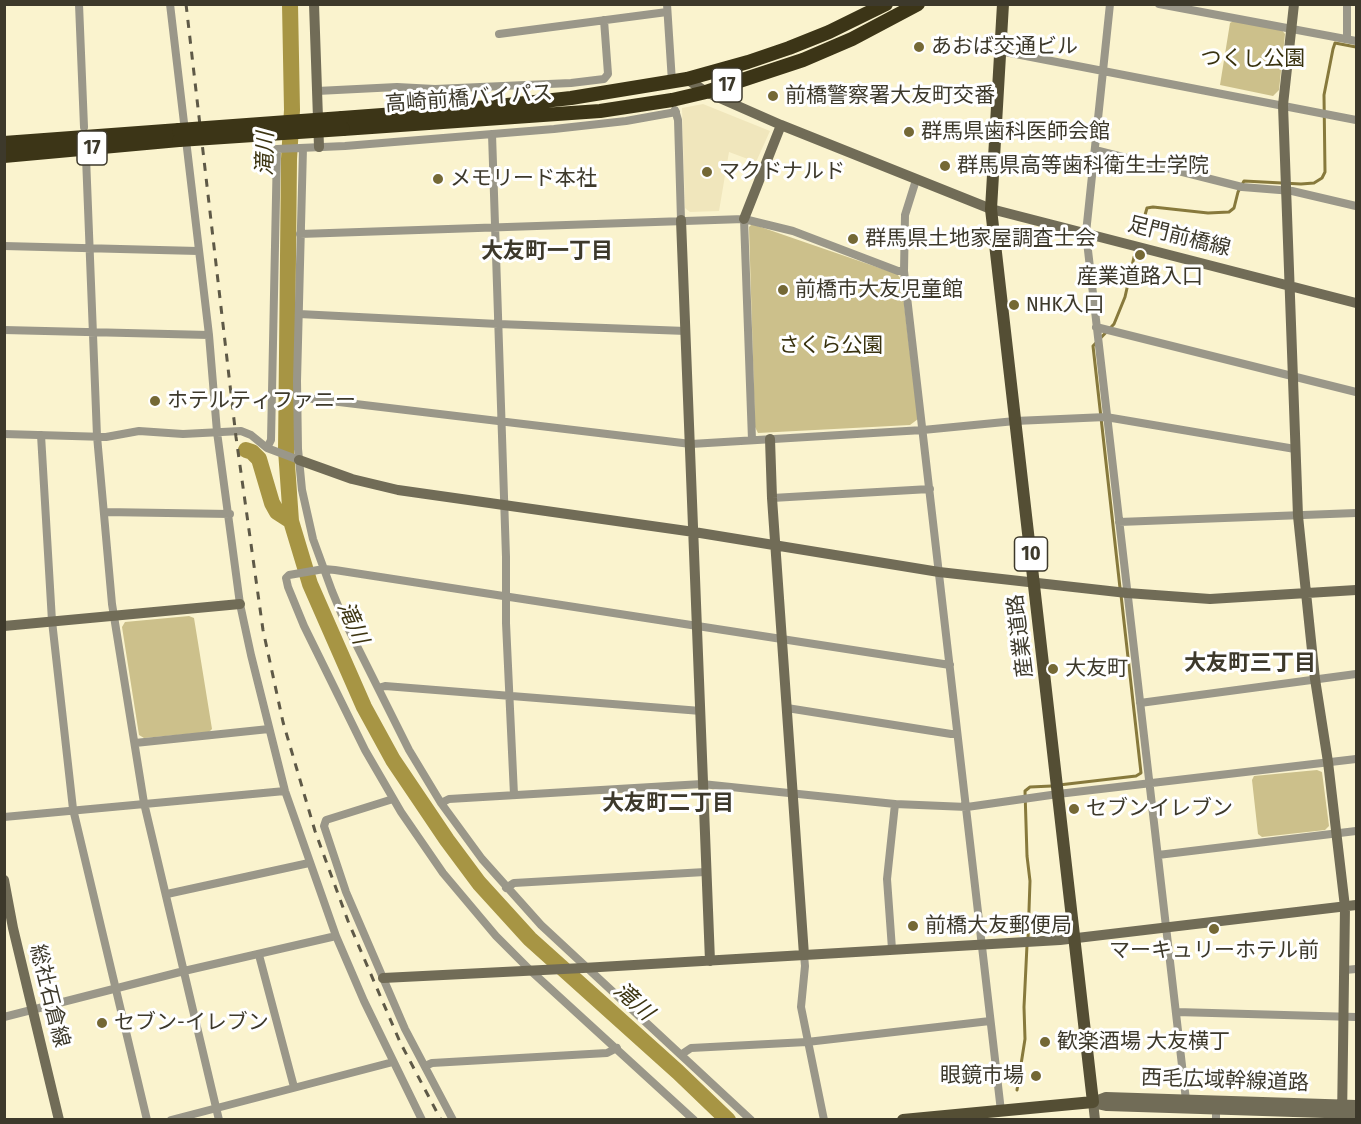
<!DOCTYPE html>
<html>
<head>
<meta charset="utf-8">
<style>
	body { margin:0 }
	#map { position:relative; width:1361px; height:1124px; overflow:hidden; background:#faf3ce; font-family:"Fira Sans Condensed",sans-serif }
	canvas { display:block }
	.frame { position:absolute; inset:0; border:6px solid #3d392b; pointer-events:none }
</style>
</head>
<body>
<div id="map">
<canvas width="1361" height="1124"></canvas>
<div class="frame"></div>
</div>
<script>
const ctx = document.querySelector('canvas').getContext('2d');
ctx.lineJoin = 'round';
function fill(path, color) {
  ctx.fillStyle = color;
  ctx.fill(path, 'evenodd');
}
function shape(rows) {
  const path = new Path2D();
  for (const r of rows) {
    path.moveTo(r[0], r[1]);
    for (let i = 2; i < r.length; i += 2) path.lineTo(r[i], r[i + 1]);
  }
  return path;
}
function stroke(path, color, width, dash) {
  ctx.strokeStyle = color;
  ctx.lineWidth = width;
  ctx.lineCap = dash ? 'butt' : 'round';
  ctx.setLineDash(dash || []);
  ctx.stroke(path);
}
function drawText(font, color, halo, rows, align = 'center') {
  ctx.font = font + ' "Fira Sans Condensed","Noto Sans JP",sans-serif';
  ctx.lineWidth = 6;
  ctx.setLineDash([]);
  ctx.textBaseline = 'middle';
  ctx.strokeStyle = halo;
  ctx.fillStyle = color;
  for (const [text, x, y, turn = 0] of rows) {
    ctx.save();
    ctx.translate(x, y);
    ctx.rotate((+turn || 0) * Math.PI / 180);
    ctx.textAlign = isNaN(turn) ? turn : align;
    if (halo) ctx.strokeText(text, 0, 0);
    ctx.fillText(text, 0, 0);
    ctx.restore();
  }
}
const built = shape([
	[703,104,770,131,756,162,729,152,719,211,690,212,685,208,682,108]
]);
const green = shape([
	[1235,20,1281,29,1285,34,1279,90,1273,96,1220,85,1230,23],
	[752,224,897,274,901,279,918,419,910,425,758,433,755,427,749,227],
	[189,616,194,618,212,729,209,732,144,738,139,735,122,627,125,622],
	[1317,770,1322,772,1329,826,1325,830,1262,837,1258,834,1252,780,1254,776]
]);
const stream = shape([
	[1139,236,1147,208,1153,207,1208,213,1229,212,1234,208,1238,192,1244,181,1301,184,1314,183,1322,178,1325,172,1324,95,1333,49,1335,43,1356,47],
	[1120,588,1093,346,1114,324,1125,297,1134,257],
	[1059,785,1136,776,1141,773,1121,595],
	[1028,939,1030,881,1027,856,1025,791,1030,787,1052,786],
	[1017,1090,1025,1039,1024,1007,1027,945]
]);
const river = shape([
	[290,4,292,110,289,159,286,450,291,521,310,584,364,707,393,760,447,840,479,883,530,939,678,1072,728,1120],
	[246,450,252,452,259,459,272,503,277,512,291,521]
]);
const street = shape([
	[79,4,84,127],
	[170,4,209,335,217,432,240,604,251,655,285,791,336,936,364,1001,422,1120],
	[667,4,672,82],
	[1110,4,1086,233,1186,1100],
	[1159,4,1356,41],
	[499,34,667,12],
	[1347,39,1347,4],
	[1000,51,1356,120],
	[317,91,397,87,435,89,571,83,604,79,608,74,604,20],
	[675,110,678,120,681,220],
	[492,134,506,557,506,623,514,795],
	[303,148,297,381,298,449,302,490,313,539,332,591,344,620,409,750,441,803,482,859,541,925,751,1120],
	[1095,150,1242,187,1292,191,1356,206],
	[86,157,97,436,112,604,144,803,219,1120],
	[916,180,905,215,904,271,1001,1111],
	[744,219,752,440],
	[300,234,744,219,793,231,898,271,904,271],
	[4,246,198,251],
	[299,314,498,324,686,331],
	[1096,327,1356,392],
	[4,330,209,335],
	[297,397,691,444,923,430,1015,421,1106,417,1295,449],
	[4,434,106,437,139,431,183,434,241,431,251,435,267,448,299,460],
	[41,435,52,621,73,809,147,1120],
	[267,448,271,440,277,149,345,146,554,129,626,121,676,112],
	[772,498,930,489],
	[104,512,230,514],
	[1119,522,1356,513],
	[378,688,385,686,701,711],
	[1140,703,1356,674],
	[787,708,951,734,957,734],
	[135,743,269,729],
	[393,799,326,820,324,826,346,892,405,1029,453,1120],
	[441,803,449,799,702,784,895,804,967,807,1058,794,1356,759],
	[4,817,285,791],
	[1158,855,1356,831],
	[506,888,514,883,705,872],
	[167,894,309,863],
	[892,949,887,879,895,804],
	[259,955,294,1087],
	[804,955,805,966,801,1007,824,1120],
	[1345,970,1356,969],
	[1176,1012,1356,1017],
	[4,1017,184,971,336,936],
	[682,1054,691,1048,807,1042,990,1021],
	[425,1066,432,1063,607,1053,617,1048],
	[171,1120,393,1062],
	[694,1120,531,971,496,936,443,873,401,812,365,750,304,626,288,587,286,578,289,575,324,569,335,570,950,665],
	[1216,1120,1216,1110]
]);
const secondary = shape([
	[314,4,319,147],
	[1294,4,1283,105,1298,516,1315,679,1328,762,1345,907,1342,1120],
	[687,79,706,92,781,125,991,209,1356,303],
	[744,219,781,125],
	[681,220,710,961],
	[770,439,772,498,804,955],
	[299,460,352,479,398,490,694,532,939,572,1127,593,1210,599,1356,590],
	[4,626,240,604],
	[4,880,13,928,59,1120],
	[383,978,583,968,1060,940,1356,905],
	[1093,1102,1106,1097,1356,1105],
	[1093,1102,1095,1120],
	[1093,1103,1107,1106,1356,1114]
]);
const primary = shape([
	[903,1120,1093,1102,991,209,1003,4]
]);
const highway = shape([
	[342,118,489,107,571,98,687,79,748,62,789,48,829,32,886,4],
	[343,129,600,111,672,100,706,92,803,60,852,39,918,4],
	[4,143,179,130],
	[4,156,179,140]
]);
const rail = shape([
	[186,4,236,437,263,630,283,722,315,831,348,921,400,1042,441,1120]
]);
const highwayBridge = shape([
	[179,130,342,118],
	[179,140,343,129]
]);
const markers = [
	[919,47,6,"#746835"],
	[773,96,6,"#746835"],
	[909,132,6,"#746835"],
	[945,166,6,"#746835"],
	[707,172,6,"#746835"],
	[438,179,6,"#746835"],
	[853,239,6,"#746835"],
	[1140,255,6,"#746835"],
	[783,290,6,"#746835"],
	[1014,305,6,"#746835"],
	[155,401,6,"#746835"],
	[1053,669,6,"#746835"],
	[1074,809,6,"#746835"],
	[913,926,6,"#746835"],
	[1214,929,6,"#746835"],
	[102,1023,6,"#746835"],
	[1045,1042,6,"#746835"],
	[1036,1076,6,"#746835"]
];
const shields = [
	[727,85,30],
	[92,148,30],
	[1031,554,33]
];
const shieldNames = [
	["17",727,85],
	["17",92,148],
	["10",1031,554]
];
const poiNames = [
	["あおば交通ビル",931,47],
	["前橋警察署大友町交番",785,96],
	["群馬県歯科医師会館",921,132],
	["群馬県高等歯科衛生士学院",957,166],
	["マクドナルド",719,172],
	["メモリード本社",450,179],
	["群馬県土地家屋調査士会",865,239],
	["産業道路入口",1140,277,"center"],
	["前橋市大友児童館",795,290],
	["NHK入口",1026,305],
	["ホテルティファニー",167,401],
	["大友町",1065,669],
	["セブンイレブン",1086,809],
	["前橋大友郵便局",925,926],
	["マーキュリーホテル前",1214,951,"center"],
	["セブン-イレブン",114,1023],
	["歓楽酒場 大友横丁",1057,1042],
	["眼鏡市場",1024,1076,"right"]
];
const parkNames = [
	["つくし公園",1253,59],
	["さくら公園",831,346]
];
const streetNames = [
	["高崎前橋バイパス",469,99,-4],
	["足門前橋線",1179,237,14],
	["産業道路",1021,636,-97],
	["総社石倉線",49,996,76],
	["西毛広域幹線道路",1225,1081,2]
];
const waterNames = [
	["滝川",266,154,-89],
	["滝川",352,623,66],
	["滝川",633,1002,42]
];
const neighbourhoodNames = [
	["大友町一丁目",547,252],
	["大友町三丁目",1250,664],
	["大友町二丁目",668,804]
];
fill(built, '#f0e6bc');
fill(green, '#ccc08b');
stroke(stream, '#87793c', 3);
stroke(river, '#a79544', 16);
stroke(street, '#9a9789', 8);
stroke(secondary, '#716c57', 10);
stroke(primary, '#544e34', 12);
stroke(highway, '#3c3517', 14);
stroke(rail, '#5e5947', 3, [8, 8]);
stroke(highwayBridge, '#3c3517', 14);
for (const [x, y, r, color] of markers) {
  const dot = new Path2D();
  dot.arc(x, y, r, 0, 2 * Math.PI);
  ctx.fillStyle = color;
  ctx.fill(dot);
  stroke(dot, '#fff', 2);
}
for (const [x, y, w] of shields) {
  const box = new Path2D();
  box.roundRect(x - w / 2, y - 17, w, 34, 4.5);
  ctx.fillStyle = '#fff';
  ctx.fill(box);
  stroke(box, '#3d392b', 1.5);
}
drawText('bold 20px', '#3d392b', null, shieldNames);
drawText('21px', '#3d392b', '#fff', poiNames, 'left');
drawText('21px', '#39320e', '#fff', parkNames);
drawText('21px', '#3d392b', '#fff', streetNames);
drawText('italic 22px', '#3d3512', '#fff', waterNames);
drawText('bold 22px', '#3d392b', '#fff', neighbourhoodNames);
</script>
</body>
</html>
